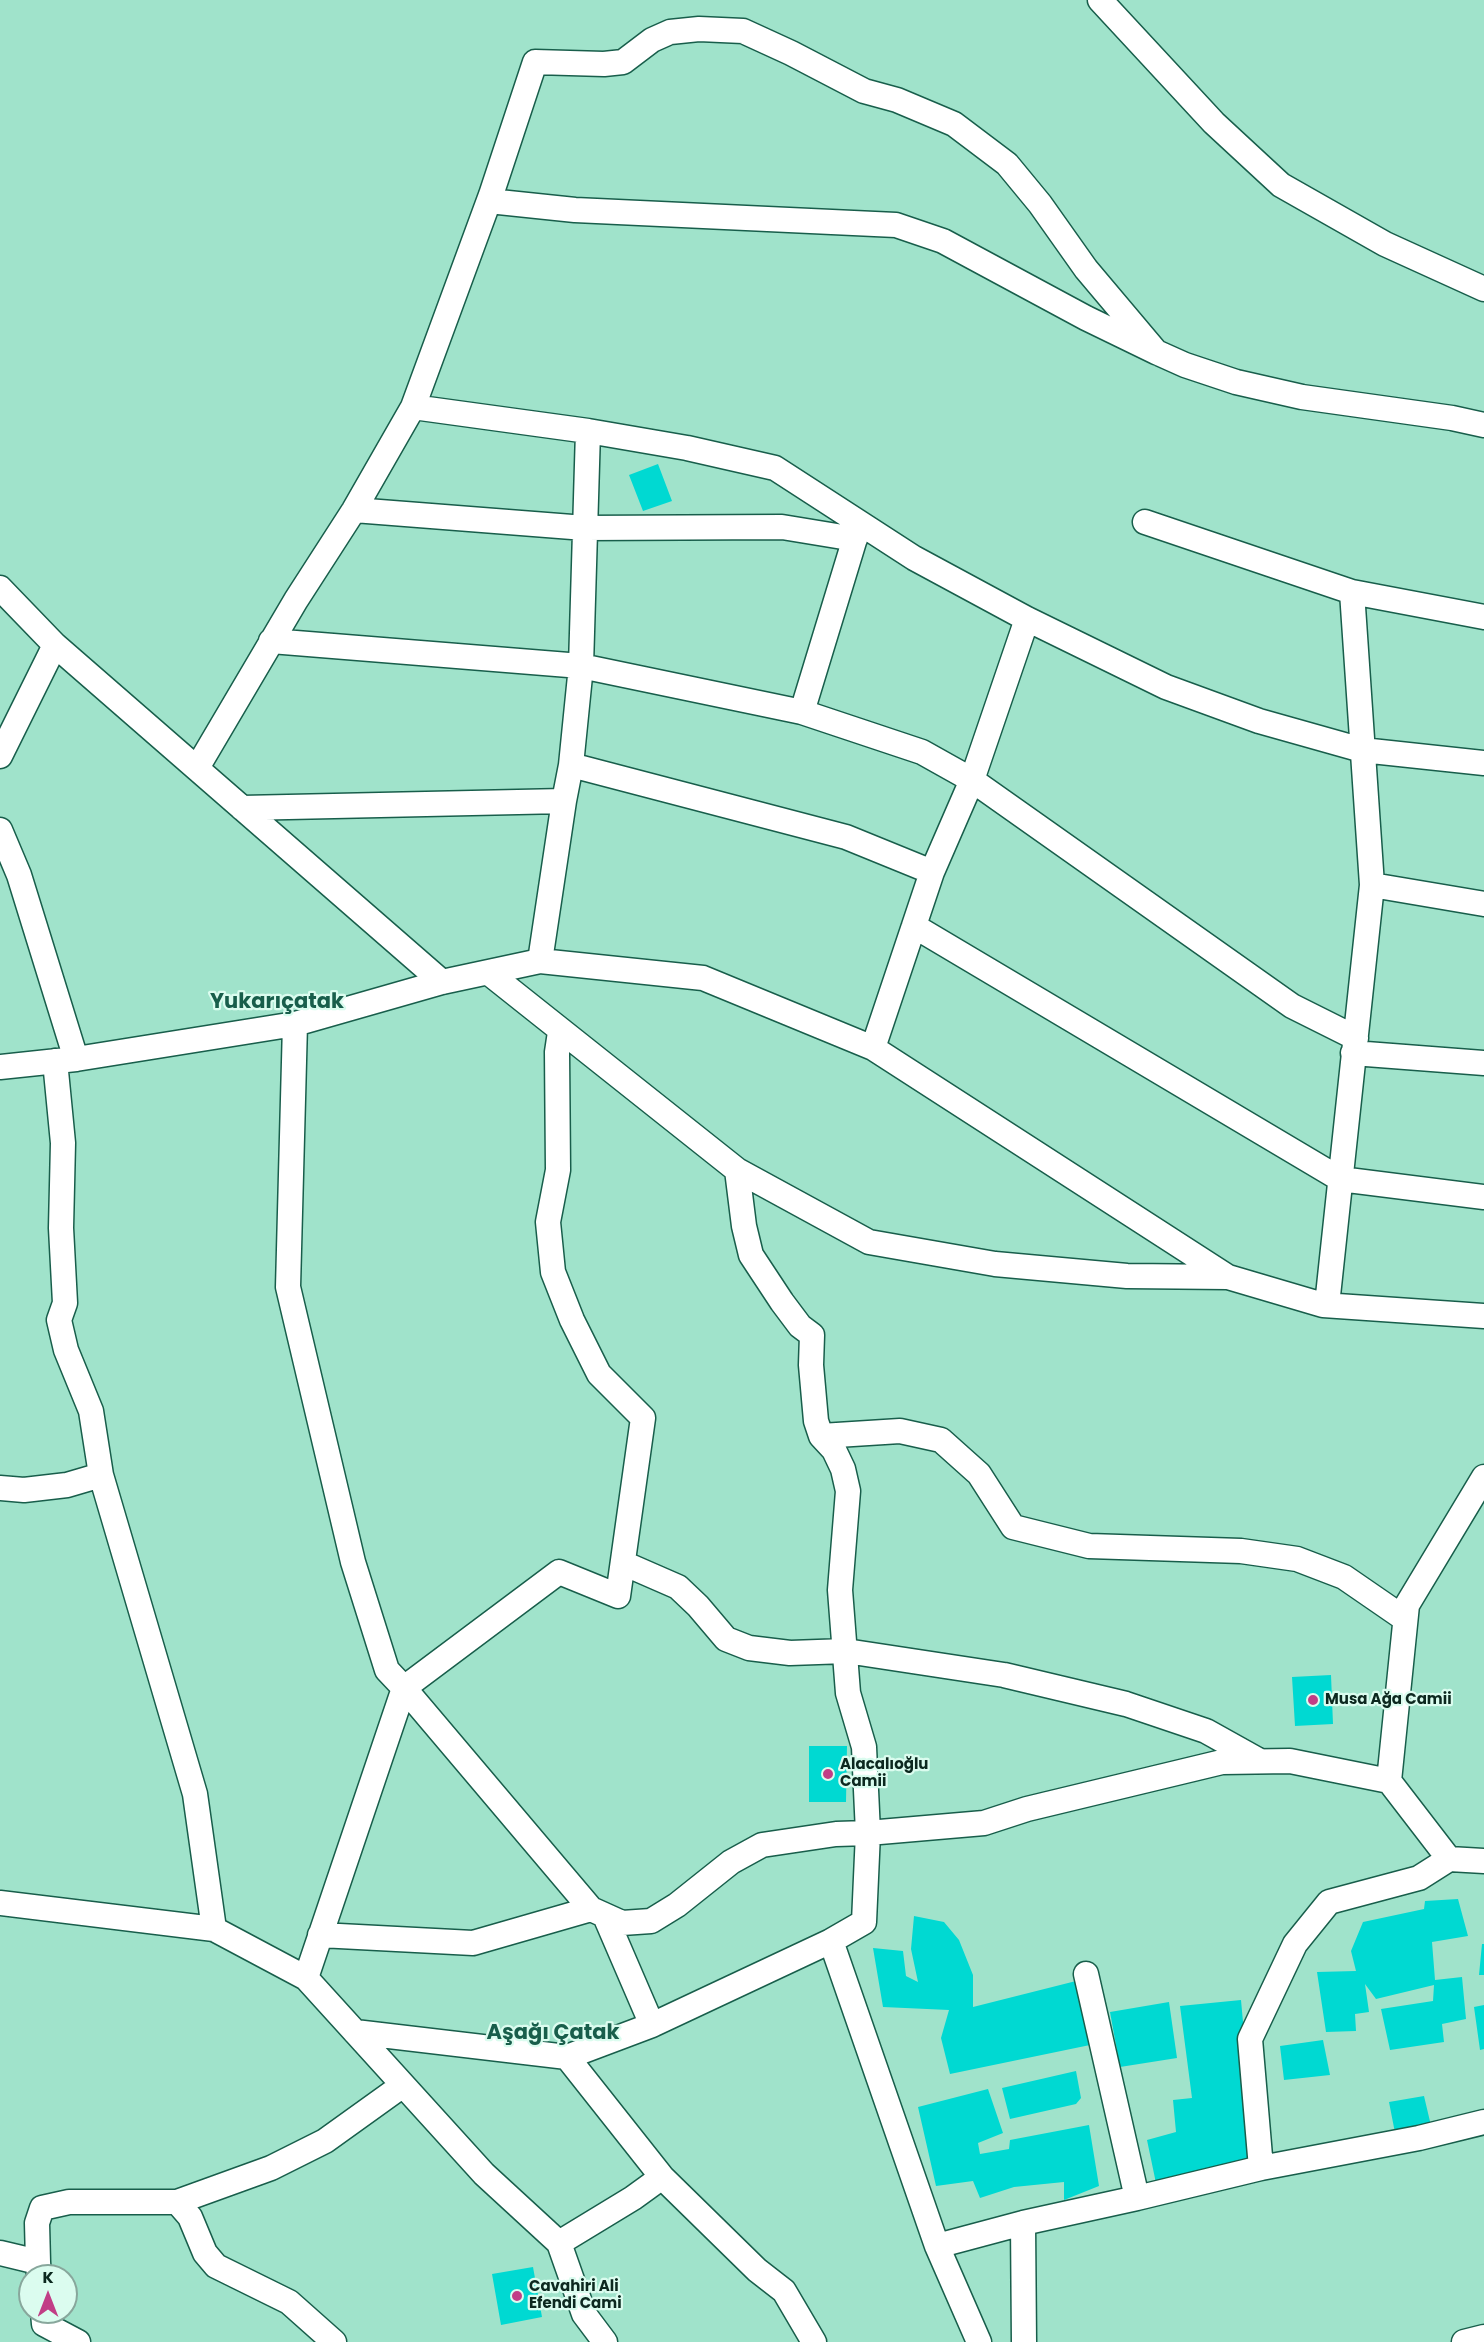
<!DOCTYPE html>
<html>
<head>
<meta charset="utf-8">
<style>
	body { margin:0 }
	#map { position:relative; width:1484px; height:2342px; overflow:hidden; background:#a0e3cb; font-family:Poppins,sans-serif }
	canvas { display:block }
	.north { position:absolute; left:18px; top:2264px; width:60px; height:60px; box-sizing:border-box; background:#dbfcef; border:2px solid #88a79c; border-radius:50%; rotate:0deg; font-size:16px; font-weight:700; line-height:24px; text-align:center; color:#0c281f }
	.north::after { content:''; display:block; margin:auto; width:21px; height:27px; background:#c13e86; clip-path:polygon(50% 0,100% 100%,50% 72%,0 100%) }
</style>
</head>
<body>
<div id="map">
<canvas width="1484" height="2342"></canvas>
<div class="north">K</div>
</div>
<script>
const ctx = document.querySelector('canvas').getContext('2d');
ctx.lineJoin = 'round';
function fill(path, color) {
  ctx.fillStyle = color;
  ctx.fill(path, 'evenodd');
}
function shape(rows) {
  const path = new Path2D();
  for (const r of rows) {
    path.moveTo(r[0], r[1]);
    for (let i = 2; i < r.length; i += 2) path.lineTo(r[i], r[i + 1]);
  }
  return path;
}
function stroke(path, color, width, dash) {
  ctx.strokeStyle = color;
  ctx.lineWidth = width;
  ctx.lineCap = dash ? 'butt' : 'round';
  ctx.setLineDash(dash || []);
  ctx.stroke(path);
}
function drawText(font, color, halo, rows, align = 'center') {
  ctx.font = font + ' Poppins,sans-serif';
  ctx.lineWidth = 4.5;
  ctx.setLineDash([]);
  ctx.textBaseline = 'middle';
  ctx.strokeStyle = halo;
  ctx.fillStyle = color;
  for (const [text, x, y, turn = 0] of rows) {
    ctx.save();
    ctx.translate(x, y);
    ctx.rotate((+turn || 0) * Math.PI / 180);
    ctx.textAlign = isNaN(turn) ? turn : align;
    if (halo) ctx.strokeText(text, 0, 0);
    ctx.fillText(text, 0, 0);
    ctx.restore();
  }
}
const building = shape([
	[658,464,672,501,643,511,629,475],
	[1331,1675,1333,1724,1295,1726,1292,1677],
	[809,1746,847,1746,846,1802,809,1802],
	[1458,1899,1468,1936,1432,1942,1435,1980,1462,1977,1466,2019,1442,2024,1444,2042,1390,2050,1381,2009,1433,2001,1434,1985,1376,1999,1365,1984,1369,2012,1355,2014,1356,2031,1326,2032,1317,1972,1356,1971,1351,1951,1363,1922,1424,1909,1425,1901],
	[914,1916,944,1922,959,1940,973,1975,973,2007,1080,1980,1090,2045,950,2074,941,2038,949,2010,883,2007,873,1948,903,1951,906,1976,918,1982,911,1949],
	[1482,1944,1484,1944,1484,1975,1479,1975],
	[1241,2000,1256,2165,1157,2188,1147,2140,1176,2132,1173,2100,1192,2098,1180,2006],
	[1169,2002,1177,2058,1120,2067,1110,2012],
	[1484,2005,1484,2049,1480,2050,1474,2007],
	[1323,2040,1330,2075,1284,2080,1280,2046],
	[1076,2071,1081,2098,1076,2104,1010,2119,1002,2088],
	[988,2089,1003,2133,978,2143,980,2154,1009,2149,1010,2140,1089,2125,1099,2186,1064,2200,1064,2182,1014,2187,980,2198,973,2181,936,2186,918,2107],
	[1424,2096,1432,2130,1396,2138,1389,2102],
	[533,2267,542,2317,501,2325,492,2274]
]);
const minor = shape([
	[1100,0,1214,123,1281,185,1385,244,1484,289],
	[1156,352,1185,365,1236,382,1302,397,1452,418,1484,425],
	[413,407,491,195,535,62,604,64,623,62,652,40,670,32,699,29,743,31,791,53,864,91,897,100,954,124,1007,164,1040,204,1086,269,1156,352,1086,318,943,241,896,225,575,210,489,201],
	[588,431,687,448,775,468,914,558,1027,619,1166,687,1259,721,1362,750,1484,763],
	[354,510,585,528,782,527,855,539],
	[1145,522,1352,592,1484,617],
	[0,588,55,645,442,982],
	[271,641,581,666,802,712,922,752,972,780,1292,1006,1356,1038],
	[802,712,859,525],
	[0,756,55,645],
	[197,768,296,600,354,510,413,407,588,431,581,666,571,765,846,837,932,872],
	[242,808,564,801,571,765],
	[0,830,19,875,76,1059],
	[1372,885,1484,904],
	[914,926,1340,1179,1484,1197],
	[540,961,564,801],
	[489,973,737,1170,869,1242,995,1264,1127,1276,1228,1277],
	[295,1024,288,1287,353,1562,387,1670,404,1688,559,1572,618,1596,643,1418,599,1374,572,1320,553,1272,548,1222,558,1170,557,1052,560,1032],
	[873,1048,932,872,972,780,1027,619],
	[1353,1053,1484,1063],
	[0,1067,76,1059,295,1024,442,982,540,961,703,978,873,1048,1228,1277,1323,1305,1484,1316],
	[737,1170,744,1226,751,1255,782,1302,800,1326,812,1335,811,1365,816,1421,821,1436,834,1450,843,1469,848,1491,840,1590,848,1693,864,1747,868,1833,984,1823,1027,1809,1222,1762,1290,1761,1389,1781],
	[1327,1305,1372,885,1352,592],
	[821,1436,900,1431,941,1440,979,1474,1013,1527,1089,1546,1241,1551,1297,1559,1344,1577,1405,1619],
	[0,1488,24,1490,67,1485,101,1475],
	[623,1563,678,1587,698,1606,726,1639,749,1648,790,1653,846,1651,1004,1675,1126,1704,1206,1731,1258,1760],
	[1449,1859,1389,1781,1407,1605,1484,1477],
	[1484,1861,1449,1859,1419,1878,1329,1902,1295,1944,1250,2039,1261,2168,1419,2138,1484,2122],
	[0,1903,214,1929,195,1794,101,1475,91,1411,66,1350,59,1320,65,1303,61,1228,63,1143,55,1061],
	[605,1916,652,2025],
	[214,1929,306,1978,404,1688,591,1909,622,1923,651,1921,677,1905,731,1862,762,1845,836,1834,868,1833,864,1922,831,1941,937,2246,979,2342],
	[320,1935,473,1943,591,1909],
	[1086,1974,1137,2198,1261,2168],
	[306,1978,484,2174,559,2243,584,2314,605,2342],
	[355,2032,567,2057,652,2025,831,1941],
	[567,2057,662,2177,757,2270,784,2291,814,2342],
	[177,2202,271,2168,325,2141,403,2085],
	[559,2243,633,2198,662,2177],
	[937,2246,1023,2223],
	[0,2253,38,2262,39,2276],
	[38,2262,37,2223,42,2208,69,2202,177,2202,190,2217,205,2253,216,2266,289,2302,334,2342],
	[43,2312,44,2324,78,2342],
	[1024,2342,1023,2223,1137,2198],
	[1464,2342,1484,2337]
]);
const markers = [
	[1313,1700,6,"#c13e86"],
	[828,1774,6,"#c13e86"],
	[517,2296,6,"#c13e86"]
];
const poiNames = [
	["Musa Ağa Camii",1325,1700],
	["Alacalıoğlu",840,1765],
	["Camii",840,1782],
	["Cavahiri Ali",529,2287],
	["Efendi Cami",529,2304]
];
const districtNames = [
	["Yukarıçatak",277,1003],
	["Aşağı Çatak",553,2034]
];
fill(building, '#00d9d2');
stroke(minor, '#185e4b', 27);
stroke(minor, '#fff', 24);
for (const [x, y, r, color] of markers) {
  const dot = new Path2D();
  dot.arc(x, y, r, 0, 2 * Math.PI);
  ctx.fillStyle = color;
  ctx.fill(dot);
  stroke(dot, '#dbfcef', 2);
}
drawText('bold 15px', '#0c281f', '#dbfcef', poiNames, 'left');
drawText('bold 21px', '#185e4b', '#dbfcef', districtNames);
</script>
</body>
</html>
